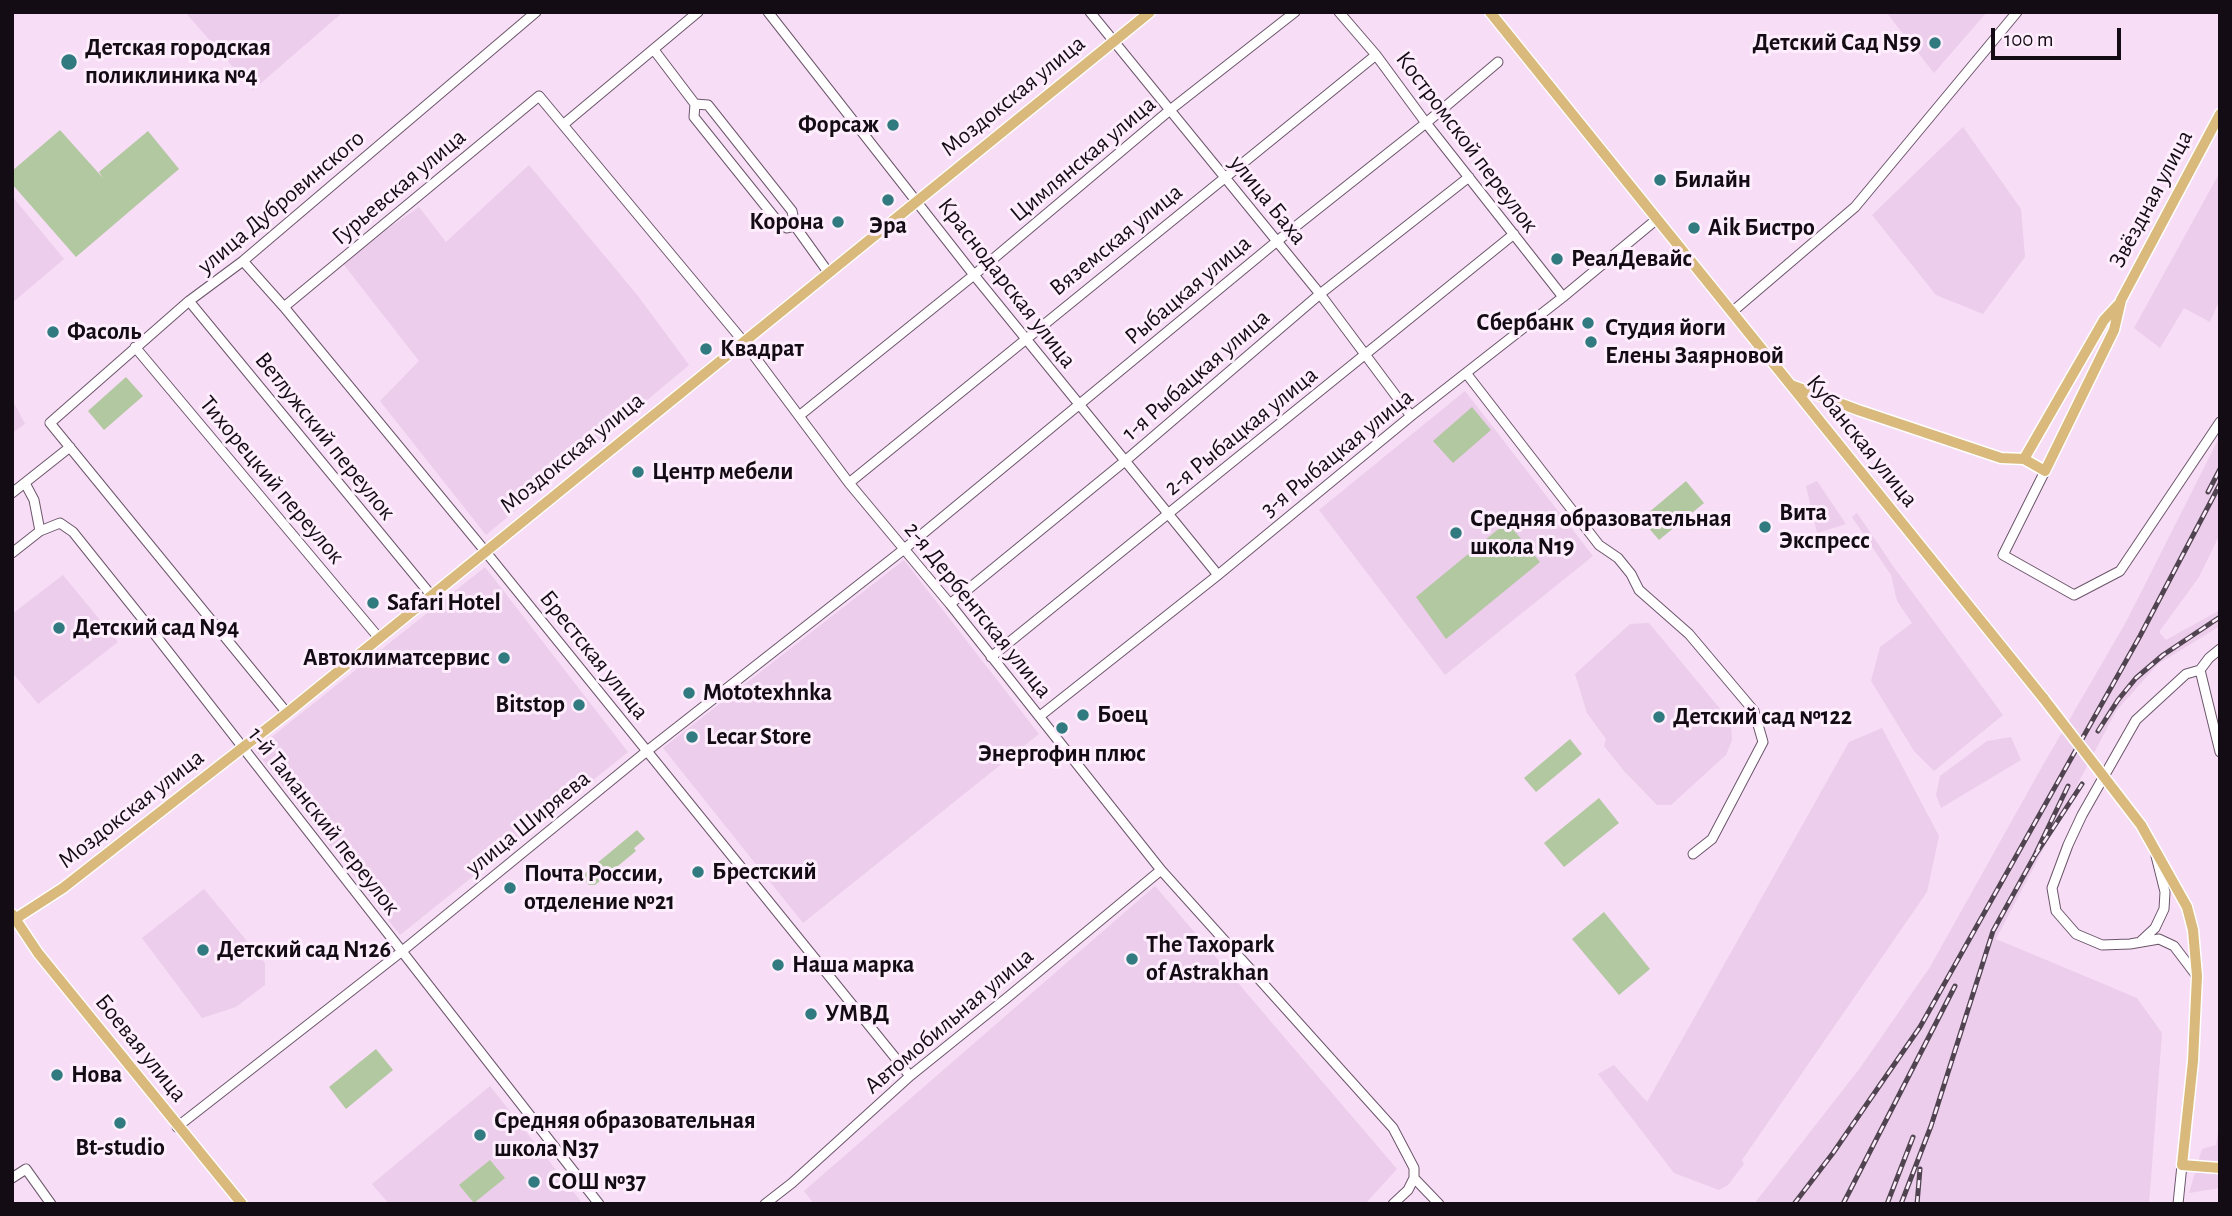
<!DOCTYPE html>
<html>
<head>
<meta charset="utf-8">
<style>
	body { margin:0 }
	#map { position:relative; width:2232px; height:1216px; overflow:hidden; background:#f7ddf6; font-family:"Alegreya Sans",sans-serif }
	canvas { display:block }
	.frame { position:absolute; inset:0; border:14px solid #140c14; pointer-events:none }
	.scale { position:absolute; left:1991px; top:28px; width:130px; height:32px; box-sizing:border-box; border:4px solid #140c14; border-top:0; padding-left:9px; font-size:21px; line-height:24px; white-space:nowrap; color:#140c14; -webkit-text-stroke:5px #feeefd; paint-order:stroke }
</style>
</head>
<body>
<div id="map">
<canvas width="2232" height="1216"></canvas>
<div class="frame"></div>
<div class="scale">100 m</div>
</div>
<script>
const ctx = document.querySelector('canvas').getContext('2d');
ctx.lineJoin = 'round';
function fill(path, color) {
  ctx.fillStyle = color;
  ctx.fill(path, 'evenodd');
}
function shape(rows) {
  const path = new Path2D();
  for (const r of rows) {
    path.moveTo(r[0], r[1]);
    for (let i = 2; i < r.length; i += 2) path.lineTo(r[i], r[i + 1]);
  }
  return path;
}
function stroke(path, color, width, dash) {
  ctx.strokeStyle = color;
  ctx.lineWidth = width;
  ctx.lineCap = dash ? 'butt' : 'round';
  ctx.setLineDash(dash || []);
  ctx.stroke(path);
}
function drawText(font, color, halo, rows, align = 'center') {
  ctx.font = font + ' "Alegreya Sans",sans-serif';
  ctx.lineWidth = 6;
  ctx.setLineDash([]);
  ctx.textBaseline = 'middle';
  ctx.strokeStyle = halo;
  ctx.fillStyle = color;
  for (const [text, x, y, turn = 0] of rows) {
    ctx.save();
    ctx.translate(x, y);
    ctx.rotate((+turn || 0) * Math.PI / 180);
    ctx.textAlign = isNaN(turn) ? turn : align;
    if (halo) ctx.strokeText(text, 0, 0);
    ctx.fillText(text, 0, 0);
    ctx.restore();
  }
}
const built = shape([
	[185,12,343,12,253,90],
	[1886,12,1987,12,1934,73],
	[1963,127,2021,209,2025,257,1983,314,1936,295,1872,215],
	[529,165,638,296,689,365,486,535,380,401,419,361,341,261,419,207,446,242],
	[2220,172,2220,299,2210,322,2184,308,2160,348,2134,328],
	[12,196,64,259,12,303],
	[1465,391,1593,556,1445,675,1319,510],
	[12,399,25,424,12,433],
	[2220,436,2220,534,2199,577,2159,632,2166,640,2220,610,2220,626,2158,664,2116,711,1996,939,2137,998,2162,1033,2149,1204,1754,1204,1860,1068,1930,967,2043,765,2126,622],
	[1817,481,1846,524,1817,533,1806,486],
	[1857,513,1893,566,2003,715,1934,771,1914,751,1871,681,1880,647,1912,623,1897,601,1891,575,1852,517],
	[904,560,1039,734,803,923,663,748],
	[485,567,628,752,400,935,255,750],
	[63,575,118,642,38,704,12,672,12,614],
	[1649,623,1731,722,1732,740,1726,755,1671,805,1657,805,1624,771,1604,746,1606,739,1587,713,1575,674,1630,624],
	[1882,728,1939,836,1927,892,1742,1160,1744,1164,1728,1185,1719,1190,1674,1173,1598,1074,1614,1065,1647,1102,1849,742],
	[2011,737,2021,760,1941,808,1936,795,1940,776,1987,741],
	[1155,886,1397,1169,1365,1204,814,1204,804,1191],
	[204,889,265,963,265,985,236,1007,202,1018,142,938],
	[490,1086,583,1204,389,1204,372,1184],
	[2220,1119,2220,1188,2189,1193,2202,1149,2216,1145]
]);
const green = shape([
	[60,130,103,178,99,172,148,131,179,169,76,257,12,184,12,171],
	[126,377,143,396,104,430,88,411],
	[1472,407,1491,430,1453,463,1433,441],
	[1686,481,1704,503,1659,540,1641,519],
	[1507,522,1540,562,1446,639,1416,597],
	[1570,739,1582,754,1536,792,1524,778],
	[1599,798,1619,823,1564,867,1544,843],
	[637,830,645,839,634,848,636,851,595,885,589,885,584,880,584,874],
	[1604,912,1650,969,1619,995,1572,939],
	[376,1049,393,1070,346,1109,329,1087],
	[490,1160,505,1178,474,1203,459,1185]
]);
const minor = shape([
	[768,12,974,275,1218,575],
	[1090,12,1320,294,1411,416],
	[1339,12,1376,55,1426,123,1563,297],
	[654,50,695,104,708,105,792,211,795,226],
	[695,104,694,117,779,223,787,228,795,226,828,272],
	[564,124,698,12],
	[243,261,284,307,485,551,910,1076],
	[189,301,431,595],
	[284,307,539,96,743,341,849,483,950,604,1161,870,1393,1128,1414,1168,1414,1178,1408,1190,1393,1204],
	[1732,312,1855,207,2017,12],
	[135,347,379,638],
	[1466,373,1599,545,1618,558,1631,574,1639,590,1689,634,1754,711,1763,742,1712,839,1693,854],
	[799,416,974,275,1170,110,1295,12],
	[2045,471,2003,555,2074,595,2120,571,2220,422],
	[25,483,34,500,40,531,60,523,73,532,149,627,599,1204],
	[849,483,1376,55],
	[12,493,70,447],
	[12,553,40,531],
	[950,604,1125,461,1320,294,1469,177],
	[991,657,1514,234],
	[2200,670,2220,752],
	[2200,670,2209,658,2220,649],
	[287,713,50,423,189,301,243,261,536,12],
	[1040,716,1218,575,1411,416,1563,297,1657,219],
	[2141,941,2155,928,2164,909,2165,892,2156,856],
	[2196,975,2174,946,2159,939,2130,944,2102,945,2076,934,2056,911,2052,888,2068,845,2082,815,2136,720,2186,674,2200,670],
	[177,1127,401,952,647,751,903,550,1276,242,1426,123,1498,62],
	[12,1178,26,1169,51,1204],
	[1414,1178,1439,1204],
	[765,1204,792,1183,910,1076,1008,997,1161,870],
	[2178,1204,2182,1165]
]);
const major = shape([
	[1490,12,2044,699],
	[1791,385,1858,410,2001,458,2024,459,2045,471,2114,330,2121,300,2220,114],
	[2024,459,2104,320,2119,304],
	[2141,825,2187,907,2193,930,2197,976,2193,1061,2182,1165,2220,1168],
	[12,914,38,953,242,1204],
	[15,919,63,888,287,713,1150,12]
]);
const rail = shape([
	[2208,492,2220,469],
	[2098,731,2118,700,2136,678,2163,655,2220,617],
	[2068,786,2034,857,2082,784],
	[1794,1204,1833,1153,1920,1027,2140,636,2220,484],
	[1843,1204,1955,986],
	[1887,1204,1913,1137],
	[1901,1204,1931,1126,1993,931,2034,857],
	[1917,1204,1920,1169]
]);
const majorBridge = shape([
	[2044,699,2141,825]
]);
const markers = [
	[1935,43,7,"#317a80"],
	[69,62,9,"#317a80"],
	[893,125,7,"#317a80"],
	[1660,180,7,"#317a80"],
	[888,200,7,"#317a80"],
	[838,222,7,"#317a80"],
	[1694,228,7,"#317a80"],
	[1557,259,7,"#317a80"],
	[1588,323,7,"#317a80"],
	[53,332,7,"#317a80"],
	[1591,342,7,"#317a80"],
	[706,349,7,"#317a80"],
	[638,472,7,"#317a80"],
	[1765,527,7,"#317a80"],
	[1456,533,7,"#317a80"],
	[373,603,7,"#317a80"],
	[59,628,7,"#317a80"],
	[504,658,7,"#317a80"],
	[689,693,7,"#317a80"],
	[579,705,7,"#317a80"],
	[1083,715,7,"#317a80"],
	[1659,717,7,"#317a80"],
	[1062,728,7,"#317a80"],
	[692,737,7,"#317a80"],
	[698,872,7,"#317a80"],
	[510,888,7,"#317a80"],
	[203,950,7,"#317a80"],
	[1132,959,7,"#317a80"],
	[778,965,7,"#317a80"],
	[811,1014,7,"#317a80"],
	[57,1075,7,"#317a80"],
	[120,1123,7,"#317a80"],
	[480,1135,7,"#317a80"],
	[534,1182,7,"#317a80"]
];
const poiNames = [
	["Детский Сад N59",1921,43,"right"],
	["Детская городская",85,48],
	["поликлиника №4",85,76],
	["Форсаж",879,125,"right"],
	["Билайн",1674,180],
	["Корона",824,222,"right"],
	["Эра",888,226,"center"],
	["Aik Бистро",1708,228],
	["РеалДевайс",1571,259],
	["Сбербанк",1574,323,"right"],
	["Студия йоги",1605,328],
	["Елены Заярновой",1605,356],
	["Фасоль",67,332],
	["Квадрат",720,349],
	["Центр мебели",652,472],
	["Вита",1779,513],
	["Экспресс",1779,541],
	["Средняя образовательная",1470,519],
	["школа N19",1470,547],
	["Safari Hotel",387,603],
	["Детский сад N94",73,628],
	["Автоклиматсервис",490,658,"right"],
	["Mototexhnka",703,693],
	["Bitstop",565,705,"right"],
	["Боец",1097,715],
	["Детский сад №122",1673,717],
	["Lecar Store",706,737],
	["Энергофин плюс",1062,754,"center"],
	["Брестский",712,872],
	["Почта России,",524,874],
	["отделение №21",524,902],
	["The Taxopark",1146,945],
	["of Astrakhan",1146,973],
	["Детский сад N126",217,950],
	["Наша марка",792,965],
	["УМВД",825,1014],
	["Нова",71,1075],
	["Средняя образовательная",494,1121],
	["школа N37",494,1149],
	["Bt-studio",120,1148,"center"],
	["СОШ №37",548,1182]
];
const streetNames = [
	["Моздокская улица",1013,96,-39],
	["Костромской переулок",1467,142,53],
	["Цимлянская улица",1083,159,-40],
	["Гурьевская улица",399,187,-40],
	["Звёздная улица",2151,199,-62],
	["улица Баха",1268,200,51],
	["улица Дубровинского",281,202,-40],
	["Вяземская улица",1116,240,-39],
	["Краснодарская улица",1007,283,52],
	["Рыбацкая улица",1188,290,-40],
	["1-я Рыбацкая улица",1196,375,-41],
	["2-я Рыбацкая улица",1241,431,-39],
	["Ветлужский переулок",325,436,51],
	["Кубанская улица",1862,441,51],
	["Моздокская улица",572,453,-39],
	["3-я Рыбацкая улица",1337,453,-39],
	["Тихорецкий переулок",272,480,50],
	["2-я Дербентская улица",978,610,51],
	["Брестская улица",594,655,51],
	["Моздокская улица",131,809,-38],
	["1-й Таманский переулок",324,821,52],
	["улица Ширяева",528,823,-39],
	["Автомобильная улица",949,1021,-40],
	["Боевая улица",141,1048,51]
];
fill(built, '#eccdeb');
fill(green, '#b2c8a0');
stroke(minor, '#6c566b', 11);
stroke(major, '#fff', 13);
stroke(minor, '#fff', 9);
stroke(major, '#dab97c', 10);
stroke(rail, '#514451', 5);
stroke(rail, '#feeefd', 2.5, [8]);
stroke(majorBridge, '#fff', 13, []);
stroke(majorBridge, '#dab97c', 10);
for (const [x, y, r, color] of markers) {
  const dot = new Path2D();
  dot.arc(x, y, r, 0, 2 * Math.PI);
  ctx.fillStyle = color;
  ctx.fill(dot);
  stroke(dot, '#feeefd', 2.5);
}
drawText('bold 24px', '#140c14', '#feeefd', poiNames, 'left');
drawText('24px', '#140c14', '#feeefd', streetNames);
</script>
</body>
</html>
